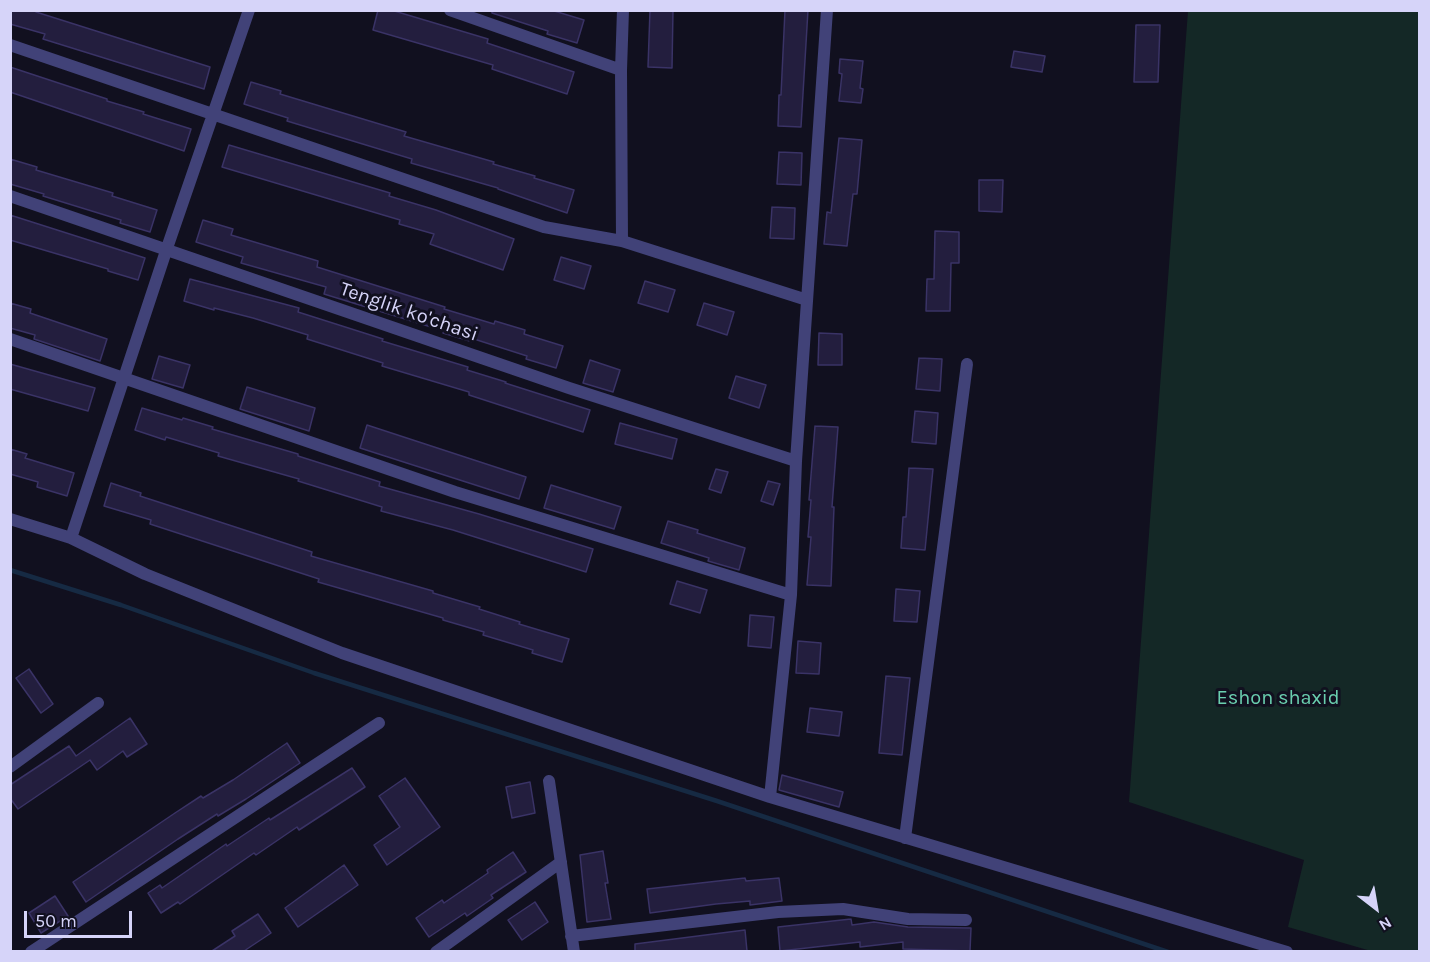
<!DOCTYPE html>
<html>
<head>
<meta charset="utf-8">
<style>
	body { margin:0 }
	#map { position:relative; width:1430px; height:962px; overflow:hidden; background:#11101f; font-family:Karla,sans-serif }
	canvas { display:block }
	.frame { position:absolute; inset:0; border:12px solid #d6d4f9; pointer-events:none }
	.north { position:absolute; left:1346px; top:878px; width:60px; height:60px; -webkit-text-stroke:4px #11101f; paint-order:stroke; rotate:149deg; font-size:16px; font-weight:700; line-height:24px; text-align:center; color:#d6d4f9 }
	.north::after { content:''; display:block; margin:auto; width:21px; height:27px; background:#d6d4f9; clip-path:polygon(50% 0,100% 100%,50% 72%,0 100%) }
	.scale { position:absolute; left:24px; top:911px; width:108px; height:27px; box-sizing:border-box; border:3px solid #d6d4f9; border-top:0; padding-left:8px; font-size:18px; line-height:21px; white-space:nowrap; color:#d6d4f9; -webkit-text-stroke:4px #11101f; paint-order:stroke }
</style>
</head>
<body>
<div id="map">
<canvas width="1430" height="962"></canvas>
<div class="frame"></div>
<div class="north">N</div>
<div class="scale">50 m</div>
</div>
<script>
const ctx = document.querySelector('canvas').getContext('2d');
ctx.lineJoin = 'round';
function fill(path, color) {
  ctx.fillStyle = color;
  ctx.fill(path, 'evenodd');
}
function shape(rows) {
  const path = new Path2D();
  for (const r of rows) {
    path.moveTo(r[0], r[1]);
    for (let i = 2; i < r.length; i += 2) path.lineTo(r[i], r[i + 1]);
  }
  return path;
}
function stroke(path, color, width, dash) {
  ctx.strokeStyle = color;
  ctx.lineWidth = width;
  ctx.lineCap = dash ? 'butt' : 'round';
  ctx.setLineDash(dash || []);
  ctx.stroke(path);
}
function drawText(font, color, halo, rows, align = 'center') {
  ctx.font = font + ' Karla,sans-serif';
  ctx.lineWidth = 6;
  ctx.setLineDash([]);
  ctx.textBaseline = 'middle';
  ctx.strokeStyle = halo;
  ctx.fillStyle = color;
  for (const [text, x, y, turn = 0] of rows) {
    ctx.save();
    ctx.translate(x, y);
    ctx.rotate((+turn || 0) * Math.PI / 180);
    ctx.textAlign = isNaN(turn) ? turn : align;
    if (halo) ctx.strokeText(text, 0, 0);
    ctx.fillText(text, 0, 0);
    ctx.restore();
  }
}
const green = shape([
	[1188,11,1419,11,1419,951,1371,951,1288,927,1304,860,1129,802]
]);
const stream = shape([
	[10,570,121,605,314,673,717,801,1168,952]
]);
const building = shape([
	[10,10,36,10,36,12,210,67,204,89,43,39,45,34,10,24,10,10],
	[378,10,391,10,488,39,487,43,574,72,567,94,492,69,493,65,373,30,378,10],
	[492,10,551,10,584,20,577,43,547,34,548,31,492,13,492,10],
	[650,10,673,10,672,68,648,67,650,10],
	[785,10,808,10,801,127,778,126,779,95,781,95,785,10],
	[1136,25,1160,25,1158,82,1134,82,1136,25],
	[1014,51,1045,56,1042,72,1011,67,1014,51],
	[840,59,863,61,860,88,863,89,861,103,839,101,842,74,839,73,840,59],
	[10,67,107,99,107,101,144,112,143,114,191,129,184,151,10,92,10,67],
	[251,82,281,91,280,94,406,132,404,136,494,162,493,164,535,176,534,178,574,190,567,213,498,189,498,188,411,163,412,159,287,121,288,118,244,104,251,82],
	[839,138,862,140,857,194,853,194,847,246,824,244,827,212,831,213,839,138],
	[229,145,390,193,389,196,436,210,514,239,503,270,430,244,434,234,399,224,400,220,222,167,229,145],
	[779,152,802,153,801,185,777,184,779,152],
	[10,159,37,167,36,170,113,193,112,196,157,210,150,232,120,223,121,220,43,196,44,194,10,184,10,159],
	[979,180,1003,180,1002,212,979,211,979,180],
	[772,207,795,208,794,239,770,238,772,207],
	[10,215,145,258,138,280,108,271,108,269,10,240,10,215],
	[203,220,233,229,231,235,318,261,317,267,445,307,444,309,494,324,495,321,525,330,524,334,563,346,556,368,526,359,527,356,474,339,473,342,443,333,444,331,324,294,326,287,241,263,243,257,196,242,203,220],
	[935,231,959,232,959,263,951,263,950,311,926,311,927,279,934,279,935,231],
	[561,257,591,266,584,289,554,280,561,257],
	[190,279,299,308,298,312,383,339,382,341,468,367,467,370,506,382,505,383,590,410,583,432,469,395,469,392,382,366,383,363,307,339,308,335,253,318,214,308,214,310,184,301,190,279],
	[645,281,675,290,668,312,638,303,645,281],
	[10,303,31,309,30,313,107,339,100,361,34,339,35,335,10,328,10,303],
	[704,303,734,312,727,335,697,325,704,303],
	[819,333,842,334,842,365,818,365,819,333],
	[159,356,190,365,183,388,152,379,159,356],
	[919,358,942,359,940,391,916,389,919,358],
	[590,360,620,370,613,392,583,383,590,360],
	[10,364,95,388,88,411,10,389,10,364],
	[736,376,766,385,759,408,729,398,736,376],
	[247,387,315,408,309,431,240,409,247,387],
	[142,408,182,420,183,418,213,427,212,429,298,454,298,456,380,482,379,486,479,514,593,549,586,572,453,530,381,511,382,507,298,481,299,479,218,456,219,453,166,437,165,440,135,430,142,408],
	[915,411,938,413,936,444,912,442,915,411],
	[620,423,677,439,672,459,615,444,620,423],
	[367,425,526,477,519,499,360,448,367,425],
	[815,426,838,427,832,507,834,507,831,586,807,585,811,537,808,537,811,500,809,500,815,426],
	[10,449,27,454,25,458,74,473,67,496,37,487,38,482,10,474,10,449],
	[909,468,933,469,925,550,901,548,903,517,906,517,909,468],
	[716,469,728,472,721,493,709,489,716,469],
	[768,481,780,484,773,505,761,501,768,481],
	[111,483,141,493,140,496,312,552,311,556,433,591,433,593,480,607,479,609,520,622,519,624,569,639,562,662,532,653,533,650,483,635,484,632,443,620,443,618,318,582,319,579,150,524,151,520,104,506,111,483],
	[551,485,621,507,614,529,544,508,551,485],
	[668,521,698,530,697,533,745,548,739,570,708,561,709,558,661,543,668,521],
	[677,581,707,590,700,613,670,604,677,581],
	[896,589,920,591,917,622,894,621,896,589],
	[750,615,774,617,771,648,748,646,750,615],
	[798,641,821,643,819,674,796,673,798,641],
	[29,669,53,704,41,713,16,678,29,669],
	[886,676,910,678,902,755,879,753,886,676],
	[810,708,842,712,839,736,807,732,810,708],
	[130,718,147,744,127,757,123,751,97,770,90,760,18,809,10,798,10,785,69,746,76,756,130,718],
	[287,743,300,763,246,799,218,816,217,814,178,839,86,902,73,882,175,813,201,796,203,798,233,780,287,743],
	[352,768,365,787,299,830,297,827,256,855,254,853,180,904,178,902,161,913,148,893,160,885,162,888,226,844,227,846,269,818,270,820,352,768],
	[782,775,843,792,839,807,779,790,782,775],
	[405,778,440,827,387,865,374,845,400,827,379,796,405,778],
	[530,782,535,813,512,818,506,787,530,782],
	[603,851,608,883,605,883,611,919,587,922,580,855,603,851],
	[513,852,526,872,491,895,493,898,467,916,465,913,429,937,416,918,442,900,444,903,488,873,487,870,513,852],
	[344,865,358,885,298,927,285,908,344,865],
	[745,878,746,881,779,878,782,901,750,905,750,901,716,904,650,913,647,889,745,878],
	[55,896,68,916,41,933,29,913,55,896],
	[535,902,548,922,522,940,508,920,535,902],
	[258,914,271,933,244,951,212,951,235,936,232,931,258,914],
	[851,919,852,925,874,922,908,927,971,928,970,951,903,949,903,942,860,947,860,942,780,951,778,927,851,919],
	[745,930,747,951,635,951,635,944,745,930]
]);
const minor = shape([
	[450,10,621,70],
	[10,45,544,227,622,241,807,300],
	[10,196,569,388,796,461],
	[622,241,621,70,623,10],
	[10,339,455,492,791,595],
	[10,519,71,538,145,574,342,653,770,797,1287,952],
	[71,538,167,248,249,10],
	[10,767,98,703],
	[549,781,574,952],
	[770,797,791,595,796,461,827,10],
	[905,838,967,364],
	[571,936,778,912,843,909,908,919,966,920],
	[31,952,379,723],
	[436,952,561,862]
]);
const streetNames = [
	["Tenglik ko'chasi",409,312,19]
];
const parkNames = [
	["Eshon shaxid",1278,698]
];
fill(green, '#142826');
stroke(stream, '#162a43', 4.5);
fill(building, '#231e3e');
stroke(building, '#3a3366', 1.5);
stroke(minor, '#414278', 12);
drawText('20px', '#d6d4f9', '#11101f', streetNames);
drawText('20px', '#6acfaf', '#11101f', parkNames);
</script>
</body>
</html>
